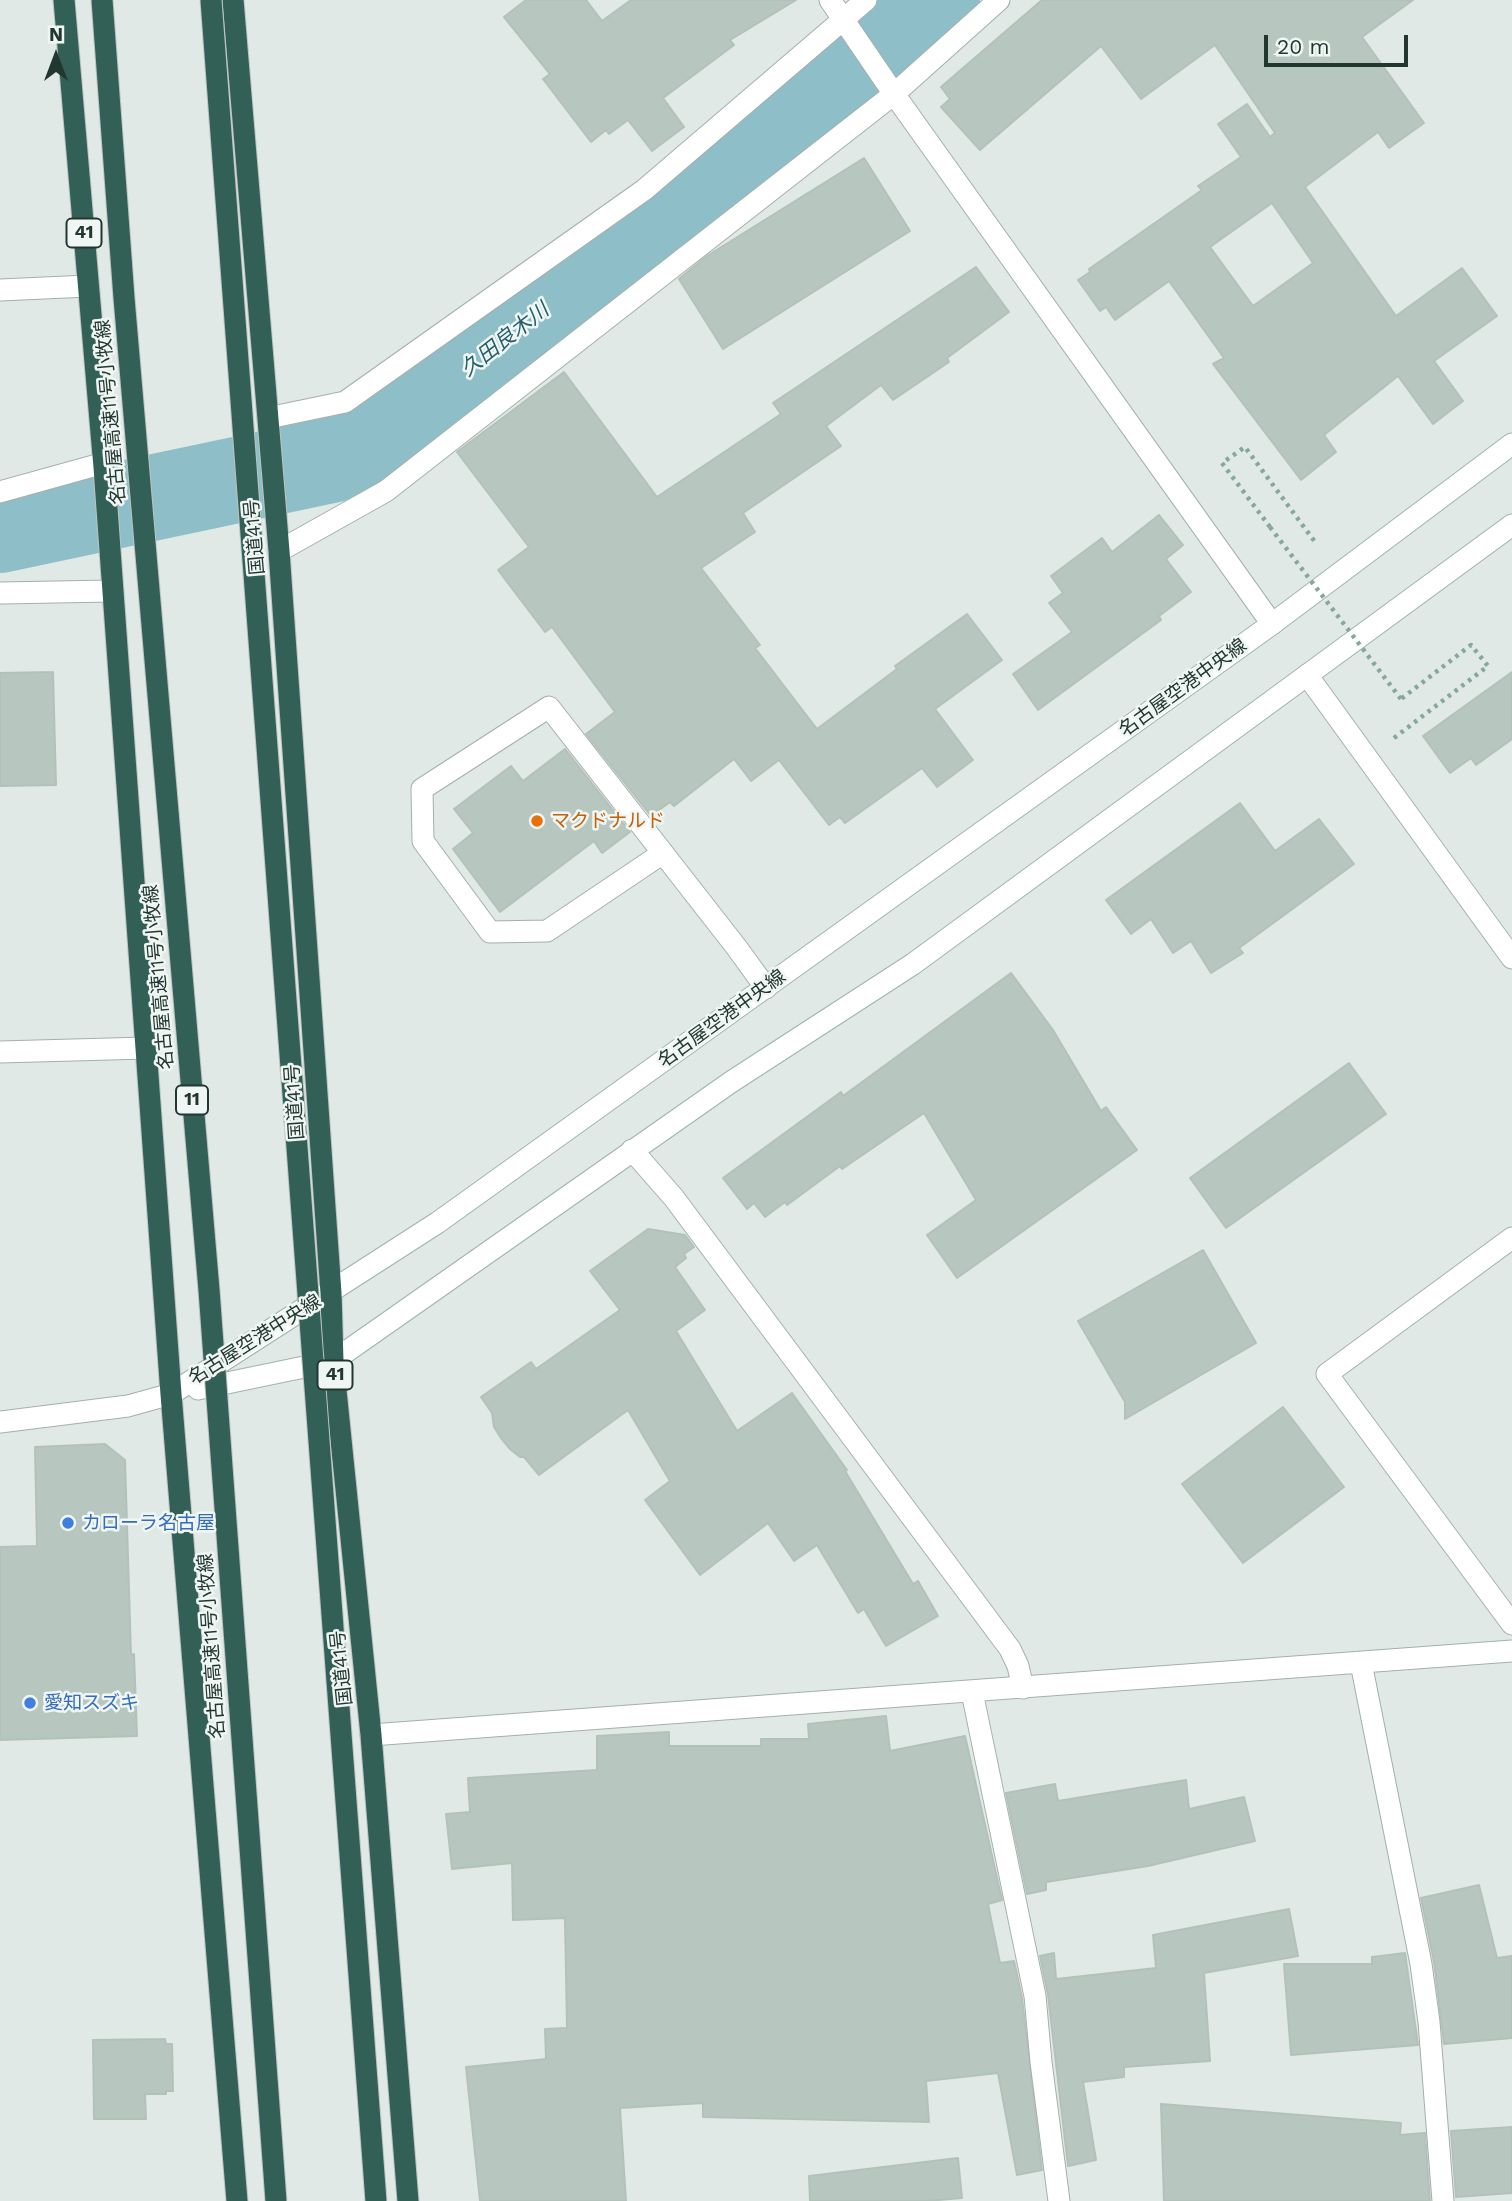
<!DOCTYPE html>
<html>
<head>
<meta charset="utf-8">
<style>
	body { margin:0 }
	#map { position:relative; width:1512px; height:2201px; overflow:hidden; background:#e0e9e5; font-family:"Work Sans",sans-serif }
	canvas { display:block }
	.north { position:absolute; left:21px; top:21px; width:70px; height:70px; -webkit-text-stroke:5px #eff6f3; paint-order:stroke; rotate:0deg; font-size:19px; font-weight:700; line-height:28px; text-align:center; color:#233731 }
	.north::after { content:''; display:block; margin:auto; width:24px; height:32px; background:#233731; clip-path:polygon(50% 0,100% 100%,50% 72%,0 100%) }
	.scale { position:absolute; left:1264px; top:35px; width:144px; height:32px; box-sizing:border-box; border:4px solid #233731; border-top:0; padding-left:9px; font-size:21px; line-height:24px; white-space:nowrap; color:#233731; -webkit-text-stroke:5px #eff6f3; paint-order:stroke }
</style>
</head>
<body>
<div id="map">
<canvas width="1512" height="2201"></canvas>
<div class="north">N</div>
<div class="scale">20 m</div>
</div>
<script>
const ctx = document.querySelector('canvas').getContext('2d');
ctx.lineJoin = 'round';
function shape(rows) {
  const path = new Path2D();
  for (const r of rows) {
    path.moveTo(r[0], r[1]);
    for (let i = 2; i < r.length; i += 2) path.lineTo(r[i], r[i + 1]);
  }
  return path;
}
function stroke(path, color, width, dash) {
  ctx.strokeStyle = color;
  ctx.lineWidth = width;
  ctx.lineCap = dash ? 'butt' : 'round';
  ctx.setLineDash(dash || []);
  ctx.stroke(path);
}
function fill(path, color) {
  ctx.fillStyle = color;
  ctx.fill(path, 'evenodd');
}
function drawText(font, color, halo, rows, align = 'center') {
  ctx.font = font + ' "Work Sans","Noto Sans JP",sans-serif';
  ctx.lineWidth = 5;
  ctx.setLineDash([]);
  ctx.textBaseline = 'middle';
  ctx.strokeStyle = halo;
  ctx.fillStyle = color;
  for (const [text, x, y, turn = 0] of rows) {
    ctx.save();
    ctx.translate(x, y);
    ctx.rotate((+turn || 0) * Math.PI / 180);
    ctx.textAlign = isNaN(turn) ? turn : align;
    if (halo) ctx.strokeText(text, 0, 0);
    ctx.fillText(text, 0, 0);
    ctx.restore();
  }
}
const river = shape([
	[0,530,331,460,385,433,901,33,937,0]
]);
const building = shape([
	[526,0,586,0,602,21,631,0,796,0,730,40,734,45,663,98,684,127,652,151,628,120,609,134,606,130,591,142,543,79,550,74,504,17,526,0],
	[1042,0,1413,0,1362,37,1424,123,1389,148,1378,132,1305,187,1396,316,1462,268,1497,316,1434,361,1463,401,1433,424,1398,376,1324,435,1336,452,1301,480,1213,364,1224,358,1169,281,1115,320,1106,307,1100,311,1078,280,1090,272,1089,269,1202,190,1198,186,1241,157,1218,124,1247,104,1270,137,1275,133,1215,45,1141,99,1101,46,980,150,941,107,950,99,941,87,1042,0],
	[1272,203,1313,263,1253,306,1210,247,1272,203],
	[864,158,910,231,723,349,679,279,707,256,864,158],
	[976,267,1009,312,947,358,949,362,893,400,881,385,826,426,841,446,743,513,755,532,701,568,760,645,755,648,817,729,897,669,895,666,967,614,1002,660,935,709,973,760,937,787,922,768,845,823,840,817,829,825,779,760,751,781,734,759,674,806,670,802,651,816,586,734,615,712,552,627,545,632,498,570,529,547,457,452,564,372,657,497,781,414,773,403,976,267],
	[1159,515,1183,545,1166,559,1191,592,1159,616,1161,620,1038,710,1013,674,1072,632,1049,603,1063,593,1051,576,1102,538,1112,552,1159,515],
	[53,672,56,785,0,786,0,673,53,672],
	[1512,672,1512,739,1476,765,1471,758,1450,773,1423,736,1512,672],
	[565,749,630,832,602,853,594,841,500,912,453,849,473,833,454,809,511,766,523,781,565,749],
	[1240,803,1275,851,1319,819,1354,864,1239,948,1243,953,1211,973,1191,941,1173,953,1151,919,1131,934,1106,900,1240,803],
	[1011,973,1053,1030,1101,1111,1106,1107,1137,1150,957,1278,927,1235,976,1200,924,1113,842,1169,840,1166,787,1205,785,1202,765,1217,754,1203,747,1209,723,1178,841,1092,843,1096,1011,973],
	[1349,1063,1386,1114,1226,1228,1190,1178,1349,1063],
	[648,1229,685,1235,694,1247,684,1254,686,1258,675,1267,705,1310,676,1331,737,1431,792,1393,847,1470,845,1471,913,1584,918,1581,938,1616,886,1646,864,1609,858,1613,817,1545,794,1561,768,1523,700,1575,645,1500,670,1481,628,1410,539,1475,524,1457,520,1457,510,1449,501,1438,494,1427,492,1413,481,1397,531,1362,536,1369,620,1310,590,1271,648,1229],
	[1203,1250,1256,1343,1125,1419,1125,1402,1078,1321,1203,1250],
	[1283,1407,1344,1487,1243,1563,1182,1484,1283,1407],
	[105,1444,125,1460,131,1655,134,1654,137,1736,0,1740,0,1547,37,1546,35,1447,105,1444],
	[886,1716,890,1751,965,1736,1002,1900,988,1904,1000,1963,1014,1961,1022,1998,1042,2170,1017,2175,998,2073,926,2081,929,2122,703,2117,703,2103,620,2108,626,2201,480,2201,466,2067,546,2059,545,2029,567,2028,565,1918,513,1920,512,1863,452,1869,446,1814,470,1812,468,1778,597,1770,597,1736,669,1732,669,1746,761,1746,761,1739,809,1739,808,1724,886,1716],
	[1186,1780,1189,1809,1244,1797,1255,1841,1148,1866,1046,1882,1046,1890,1027,1894,1006,1793,1055,1784,1058,1801,1186,1780],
	[1479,1885,1497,1958,1512,1956,1512,2038,1444,2044,1434,1962,1421,1898,1479,1885],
	[1289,1909,1298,1956,1204,1973,1210,2061,1124,2067,1124,2077,1083,2082,1096,2160,1068,2166,1048,1995,1040,1956,1054,1953,1056,1979,1156,1968,1153,1935,1289,1909],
	[1405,1953,1418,2045,1291,2055,1284,1964,1372,1964,1372,1957,1405,1953],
	[165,2039,166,2044,172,2044,173,2091,166,2091,166,2094,145,2094,146,2119,94,2119,93,2040,165,2039],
	[1161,2104,1401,2123,1400,2135,1425,2133,1430,2201,1164,2201,1161,2104],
	[1512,2127,1512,2193,1456,2197,1451,2131,1512,2127],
	[958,2158,962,2198,927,2201,810,2201,809,2176,958,2158]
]);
const path = shape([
	[1270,527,1222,463,1245,447,1315,542],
	[1394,738,1488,666,1471,645,1401,699]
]);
const lane = shape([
	[663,853,547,931,490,932,423,841,422,789,549,707,737,948,766,988],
	[0,1052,146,1048]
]);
const street = shape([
	[830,0,894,94,1272,624],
	[0,290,88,286],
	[268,418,345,402,644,190,866,0],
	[0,492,104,463],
	[279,551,386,491,894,94,999,0],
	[0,593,112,591],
	[1307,675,1512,958],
	[632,1150,674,1198,1010,1649,1018,1666,1023,1688],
	[1512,1238,1327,1374,1512,1624],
	[0,1422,128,1406,171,1394],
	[1361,1663,1421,1964,1429,2022,1443,2201],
	[972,1692,1035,1996,1041,2062,1059,2201],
	[371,1735,1512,1651]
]);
const secondary = shape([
	[198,1389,333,1361,731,1082,913,964,1512,525],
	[171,1394,437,1223,1272,624,1512,444]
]);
const highway = shape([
	[64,0,104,467,171,1394,237,2201],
	[233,0,279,551,331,1293,333,1361,371,1735,408,2201]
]);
const pathBridge = shape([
	[1270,527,1401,699]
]);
const highwayBridge = shape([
	[102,0,124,298,209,1290,276,2201],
	[211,0,376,2201]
]);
const markers = [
	[537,821,7,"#e8710a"],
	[68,1523,7,"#3f7fe0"],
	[30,1703,7,"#3f7fe0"]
];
const shields = [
	[84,233,35],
	[192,1100,32],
	[335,1375,35]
];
const shieldNames = [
	["41",84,233],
	["11",192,1100],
	["41",335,1375]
];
const streetNames = [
	["名古屋高速11号小牧線",111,412,-95],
	["国道41号",255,537,-95],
	["名古屋空港中央線",1183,688,-36],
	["名古屋高速11号小牧線",159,977,-95],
	["名古屋空港中央線",722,1019,-36],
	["国道41号",295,1102,-94],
	["名古屋空港中央線",255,1340,-32],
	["名古屋高速11号小牧線",212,1646,-94],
	["国道41号",342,1668,-96]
];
const foodNames = [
	["マクドナルド",551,821]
];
const shopNames = [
	["カローラ名古屋",82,1523],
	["愛知スズキ",44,1703]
];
const waterNames = [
	["久田良木川",505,340,-38]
];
stroke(river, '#8ebfc8', 86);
fill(building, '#b8c6c0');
stroke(building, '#b3c1bb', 2);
stroke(lane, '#a4b0ab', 23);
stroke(street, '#a4b0ab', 23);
stroke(secondary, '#a0b3ac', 23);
stroke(highway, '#bdc3c1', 23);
stroke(path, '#84a89d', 4.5, [3.5, 5]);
stroke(lane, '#fff', 21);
stroke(street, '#fff', 21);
stroke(secondary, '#fff', 21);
stroke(highway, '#325f56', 21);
stroke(highwayBridge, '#bdc3c1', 23, []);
stroke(pathBridge, '#84a89d', 4.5, [3.5, 5]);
stroke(highwayBridge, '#325f56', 21);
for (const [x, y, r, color] of markers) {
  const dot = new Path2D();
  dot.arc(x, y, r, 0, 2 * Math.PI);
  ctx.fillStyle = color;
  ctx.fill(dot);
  stroke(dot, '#eff6f3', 2.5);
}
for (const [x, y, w] of shields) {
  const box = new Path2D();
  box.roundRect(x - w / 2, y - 14.5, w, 29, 5);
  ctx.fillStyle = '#eff6f3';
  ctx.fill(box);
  stroke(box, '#233731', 2);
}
drawText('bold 18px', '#233731', null, shieldNames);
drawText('19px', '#233731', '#eff6f3', streetNames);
drawText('19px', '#c56008', '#eff6f3', foodNames, 'left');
drawText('19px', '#366cbe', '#eff6f3', shopNames, 'left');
drawText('italic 21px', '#245f6b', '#eff6f3', waterNames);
</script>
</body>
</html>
